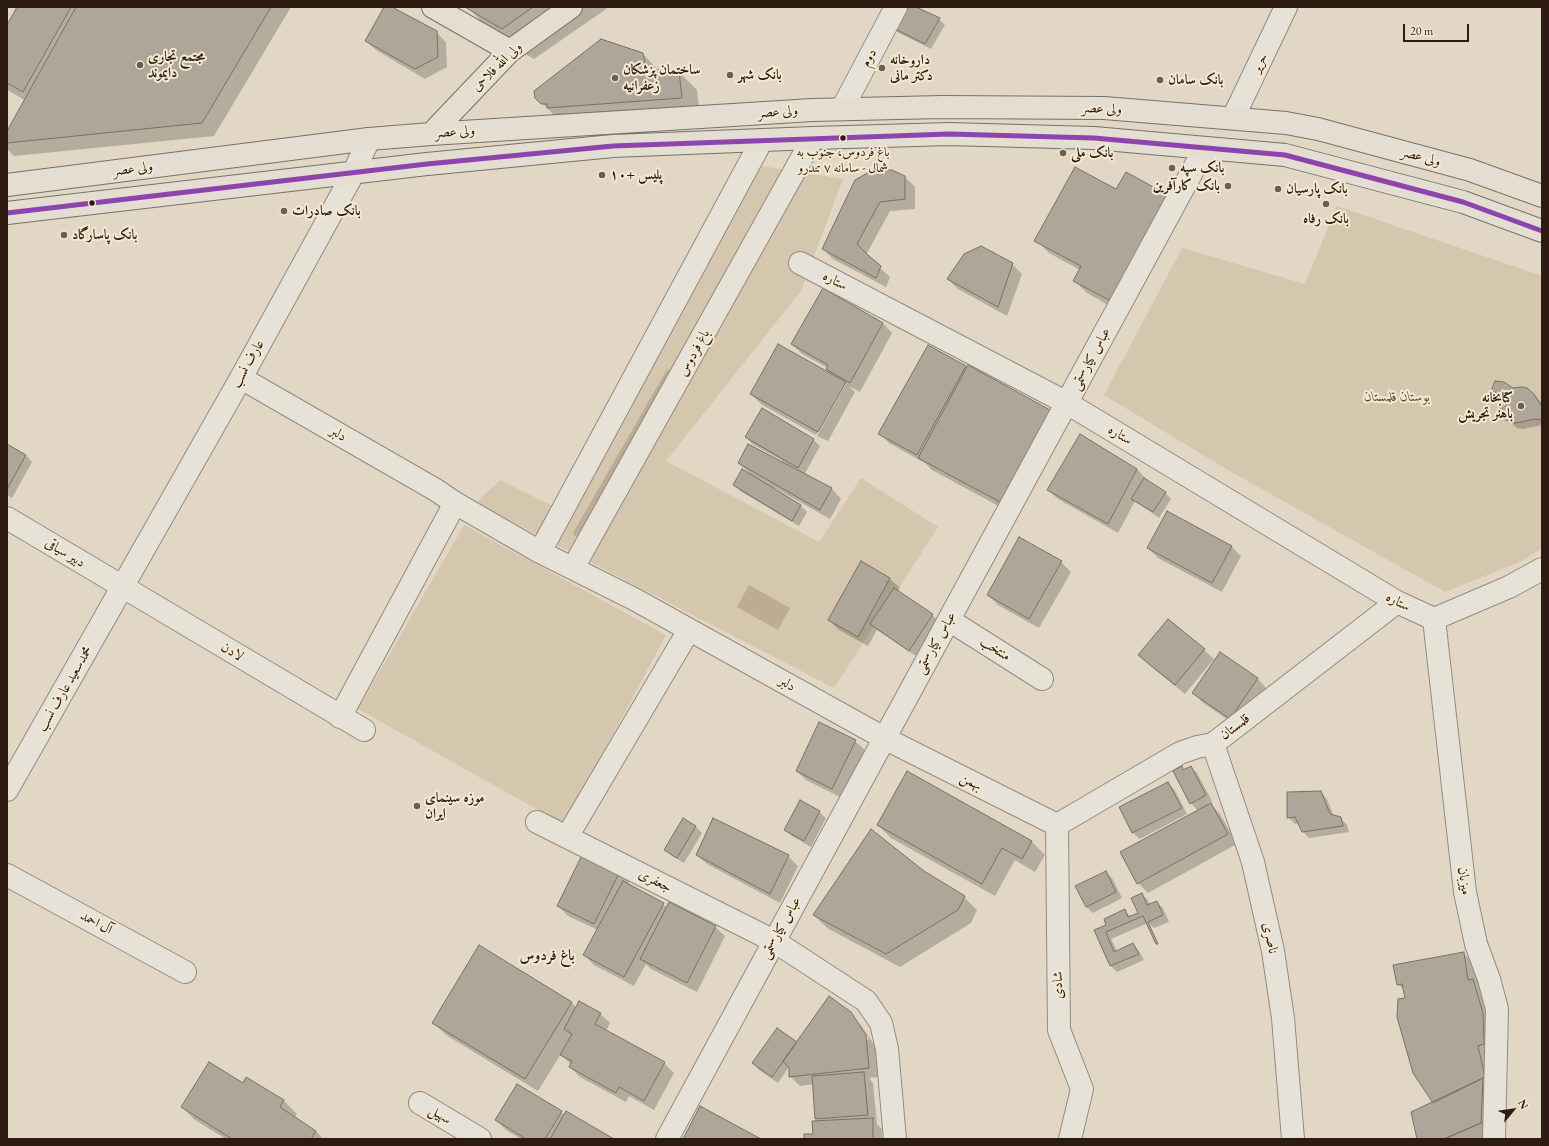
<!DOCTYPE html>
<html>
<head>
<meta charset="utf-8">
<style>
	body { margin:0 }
	#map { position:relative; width:1549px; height:1146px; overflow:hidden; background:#e1d7c4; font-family:"EB Garamond",serif }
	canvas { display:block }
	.frame { position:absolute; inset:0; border:8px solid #2d1b11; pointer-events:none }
	.north { position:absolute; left:1493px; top:1090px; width:40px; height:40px; -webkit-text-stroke:3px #f3e8d1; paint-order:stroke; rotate:61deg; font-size:11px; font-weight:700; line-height:16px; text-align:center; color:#2d1b11 }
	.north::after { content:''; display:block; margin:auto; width:14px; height:18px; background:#2d1b11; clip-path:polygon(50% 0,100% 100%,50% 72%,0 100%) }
	.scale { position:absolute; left:1403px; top:24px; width:66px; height:18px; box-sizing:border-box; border:2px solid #2d1b11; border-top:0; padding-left:5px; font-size:12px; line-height:14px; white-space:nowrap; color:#2d1b11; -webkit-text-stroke:3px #f3e8d1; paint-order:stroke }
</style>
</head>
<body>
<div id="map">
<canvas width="1549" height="1146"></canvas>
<div class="frame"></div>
<div class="north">N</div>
<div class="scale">20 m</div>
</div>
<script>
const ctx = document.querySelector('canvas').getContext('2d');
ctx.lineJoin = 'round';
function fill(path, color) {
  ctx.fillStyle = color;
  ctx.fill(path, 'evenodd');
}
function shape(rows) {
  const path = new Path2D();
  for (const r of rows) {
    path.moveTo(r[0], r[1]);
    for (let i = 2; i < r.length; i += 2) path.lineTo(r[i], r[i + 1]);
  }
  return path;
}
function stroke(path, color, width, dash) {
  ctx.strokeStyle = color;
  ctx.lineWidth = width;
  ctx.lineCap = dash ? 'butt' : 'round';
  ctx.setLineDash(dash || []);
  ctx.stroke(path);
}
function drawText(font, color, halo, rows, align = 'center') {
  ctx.font = font + ' "EB Garamond",Amiri,serif';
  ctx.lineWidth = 4;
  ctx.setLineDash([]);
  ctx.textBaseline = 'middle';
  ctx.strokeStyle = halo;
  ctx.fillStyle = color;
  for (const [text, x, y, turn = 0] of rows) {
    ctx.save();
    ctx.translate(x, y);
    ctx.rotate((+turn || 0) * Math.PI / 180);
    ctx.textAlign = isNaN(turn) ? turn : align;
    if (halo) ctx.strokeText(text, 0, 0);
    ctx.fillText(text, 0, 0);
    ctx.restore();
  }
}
const green = shape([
	[749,164,843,179,801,291,666,461,819,542,861,478,938,527,834,688,476,503,500,480,553,506],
	[1337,206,1542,276,1542,548,1522,561,1445,592,1228,470,1104,395,1182,248,1305,284],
	[464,525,666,635,565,825,358,709]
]);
const water = shape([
	[749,585,790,608,778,630,737,607]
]);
const shadow = shape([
	[18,7,291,7,214,136,14,156,7,149,7,133,25,100,7,90,7,27],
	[385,7,390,7,436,32,446,42,447,67,425,79,376,50,366,41],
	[467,7,609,7,534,59,498,38],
	[914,7,939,19,945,25,931,49,899,33,892,27],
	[643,54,659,71,678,71,697,90,700,116,561,122,536,97],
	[1075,168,1124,314,1087,293,1074,280,1080,270,1049,253,1036,240],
	[905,177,915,187,915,209,890,211,866,255,890,277,886,287,833,259,823,249],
	[1012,264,1022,274,1007,316,958,289,948,279],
	[883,323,892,333,860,392,849,386,855,392,828,441,817,436,846,384,844,384,816,435,761,404,751,394,826,371,828,368,802,354,792,344],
	[928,346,968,368,1050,410,1063,423,1013,514,932,470,925,463,889,443,880,434],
	[1513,389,1533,394,1540,401,1542,404,1542,425,1523,429,1517,428,1505,418,1500,398,1492,391],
	[762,409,814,440,820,446,804,475,832,489,841,499,830,519,775,488,774,490,801,506,807,512,799,526,740,491,734,484,749,473,739,463,782,463,783,461,752,444,746,437],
	[7,445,26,455,32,462,12,498,7,495],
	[1137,469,1146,479,1146,480,1165,492,1171,499,1159,518,1135,501,1118,533,1058,499,1048,490],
	[1231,546,1241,556,1222,592,1158,558,1148,548],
	[861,562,890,579,900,588,898,591,932,615,939,621,916,656,877,630,868,646,839,630,829,620],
	[1061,562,1071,572,1039,628,998,605,988,595],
	[1204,650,1214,659,1185,694,1149,665,1140,655],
	[1220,653,1258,679,1267,689,1240,728,1202,702,1193,692],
	[855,741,865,750,842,798,806,780,797,771],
	[1181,767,1184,770,1191,767,1197,773,1212,801,1209,803,1220,814,1237,844,1148,893,1138,883,1198,811,1191,803],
	[907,772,1032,842,1045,855,1035,872,1015,860,995,896,891,838,878,825],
	[1168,783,1174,789,1187,814,1140,839,1133,833,1120,808],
	[1321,792,1327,799,1334,816,1341,818,1347,825,1349,832,1309,838,1302,831,1299,823,1295,824,1288,817],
	[819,812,826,818,811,847,792,836,786,830],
	[683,820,696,827,702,833,684,863,672,856,665,849],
	[584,852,630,880,628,885,663,904,667,908,715,927,725,936,697,992,651,969,646,964,634,986,594,965,584,955,598,930,568,916,558,906],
	[697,855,788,856,798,866,780,903,707,864],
	[923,871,964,897,977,910,971,923,900,967,827,928,814,915],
	[1106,872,1112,878,1122,898,1093,913,1086,907],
	[1142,894,1148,900,1150,905,1157,902,1163,908,1169,922,1154,928,1148,923,1111,939,1117,951,1133,944,1139,951,1144,960,1117,972,1111,966,1095,930,1107,925,1124,911,1131,917,1139,913],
	[1463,953,1482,971,1499,1135,1418,1139,1433,1102,1405,991,1398,984],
	[571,1002,577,1008,600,1014,610,1023,606,1031,664,1063,674,1073,654,1110,629,1096,626,1102,580,1077,570,1067,571,1065,561,1054,538,1091,446,1035,433,1022],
	[851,1013,854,1017,853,1017,867,1040,869,1039,857,1019,875,1046,879,1077,869,1078,873,1083,877,1124,882,1129,882,1139,805,1139,814,1134,819,1121,816,1119,814,1084,800,1086,790,1076,789,1067,778,1083,759,1070,753,1063,797,1043],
	[247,1078,284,1101,297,1114,294,1118,316,1131,323,1139,226,1139,195,1120,182,1107,243,1084],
	[561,1112,565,1115,612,1139,521,1139,506,1130,496,1120]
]);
const stream = shape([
	[577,533,669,373]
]);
const building = shape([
	[17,7,71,7,23,92,7,83,7,25,17,7],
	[76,7,271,7,202,123,7,143,7,131,76,7],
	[384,7,392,7,437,31,438,57,415,69,365,41,384,7],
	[465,7,533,7,502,29,465,7],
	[902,7,916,7,940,18,925,44,891,27,902,7],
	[601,39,643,53,646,69,679,70,682,98,547,108,547,104,541,104,535,98,534,91,601,39],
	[1075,167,1116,189,1126,172,1168,195,1111,301,1073,281,1081,266,1034,241,1075,167],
	[873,170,892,170,905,176,905,199,880,202,857,244,868,255,881,266,876,278,822,249,855,180,873,170],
	[981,246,1013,263,998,307,947,279,964,254,981,246],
	[823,288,883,323,850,383,826,369,828,365,791,344,823,288],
	[778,344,846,382,818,432,750,394,778,344],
	[928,345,966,366,917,455,878,434,928,345],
	[968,365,1050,410,1000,502,918,458,968,365],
	[1495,381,1504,382,1513,388,1522,387,1527,388,1534,394,1542,407,1542,420,1535,419,1516,423,1510,422,1504,419,1501,415,1499,394,1491,391,1495,381],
	[762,408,814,439,798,468,745,437,762,408],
	[1080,434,1137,469,1108,524,1047,490,1080,434],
	[7,444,26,455,7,489,7,444],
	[748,444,832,488,820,510,738,463,748,444],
	[742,469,801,505,792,521,733,485,742,469],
	[1144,478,1166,492,1153,512,1131,499,1144,478],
	[1167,511,1232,546,1212,583,1147,548,1167,511],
	[1019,537,1062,561,1029,619,987,595,1019,537],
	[861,561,890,578,858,637,828,620,861,561],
	[894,588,933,614,909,651,870,624,894,588],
	[1168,619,1205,649,1175,685,1138,655,1168,619],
	[1220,652,1258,678,1230,719,1192,693,1220,652],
	[819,722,856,740,832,789,796,771,819,722],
	[1182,766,1183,770,1191,766,1206,795,1190,804,1173,771,1182,766],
	[907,771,1032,841,1022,859,1002,848,982,884,877,825,907,771],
	[1168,782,1182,808,1132,833,1119,807,1168,782],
	[1321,791,1330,814,1341,817,1343,826,1302,832,1295,817,1287,818,1287,792,1321,791],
	[800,800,820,811,804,841,784,830,800,800],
	[1211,803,1228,834,1137,884,1120,852,1211,803],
	[683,818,696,826,677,858,664,850,683,818],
	[713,818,789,855,770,894,696,855,713,818],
	[871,829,924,871,965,896,958,910,886,954,813,915,871,829],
	[584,851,621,869,594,924,557,906,584,851],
	[1106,871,1116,892,1086,907,1075,886,1106,871],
	[623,881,664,903,624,977,583,955,623,881],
	[1142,893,1147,905,1157,901,1163,915,1148,922,1158,944,1156,944,1143,916,1106,932,1114,952,1133,943,1139,954,1110,966,1094,930,1106,925,1104,919,1125,909,1128,917,1138,913,1131,898,1142,893],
	[669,902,716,926,687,983,640,959,669,902],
	[479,945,572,1002,525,1079,432,1023,479,945],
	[1464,952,1468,980,1473,979,1483,1013,1484,1044,1478,1046,1485,1077,1433,1103,1413,1073,1397,1017,1398,999,1405,998,1402,984,1397,985,1393,965,1464,952],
	[829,996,851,1012,866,1035,869,1068,789,1077,789,1068,783,1061,829,996],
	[579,1001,601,1013,595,1024,665,1062,644,1101,619,1087,616,1093,569,1067,572,1061,560,1055,572,1034,564,1029,579,1001],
	[777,1028,797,1042,772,1077,752,1063,777,1028],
	[209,1062,243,1083,246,1077,284,1100,280,1107,316,1131,311,1139,232,1139,181,1107,209,1062],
	[864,1072,868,1115,815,1119,812,1076,864,1072],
	[1483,1078,1481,1123,1444,1139,1417,1139,1411,1112,1483,1078],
	[517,1084,562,1111,545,1139,526,1139,495,1120,517,1084],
	[700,1106,761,1139,683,1139,700,1106],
	[566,1111,614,1139,550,1139,566,1111],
	[873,1118,873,1139,804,1139,804,1134,813,1134,812,1121,873,1118],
	[1487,1121,1486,1139,1444,1139,1481,1123,1487,1121]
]);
const minor = shape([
	[842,109,896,7],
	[1233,118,1286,7],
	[800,263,1067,403,1397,602,1434,619],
	[241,378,436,490,455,503],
	[7,518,364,730],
	[540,552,762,140],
	[573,568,813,138],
	[1434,619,1465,892,1476,944,1489,979,1497,1009,1494,1139],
	[1434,619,1509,587,1542,569],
	[949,620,1042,679],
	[340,717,455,503,540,552,634,599,884,738,1057,825],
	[1213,744,1253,862,1273,951,1283,1018,1293,1139],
	[7,790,241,378,354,172,369,139],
	[537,822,774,941,866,1001,881,1023,887,1049,895,1139],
	[1057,825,1180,753,1197,747,1213,744,1397,602],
	[1057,825,1059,1030,1082,1089,1070,1139],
	[567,837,689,630],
	[7,875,185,972],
	[420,1103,480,1139],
	[667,1139,1205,148]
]);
const major = shape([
	[433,7,510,51],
	[431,134,510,51,571,7],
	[7,185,369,139,431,134,812,110,942,107,1104,108,1286,123,1318,129,1470,170,1542,196],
	[7,213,427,164,613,146,813,138,949,134,1094,138,1285,155,1463,202,1542,231]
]);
const bus1 = shape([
	[7,213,427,164,613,146,949,134,1094,138,1285,155,1463,202,1542,231]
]);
const markers = [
	[140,65,4,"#6c5d50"],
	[882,68,4,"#6c5d50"],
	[730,75,4,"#6c5d50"],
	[615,78,4,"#6c5d50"],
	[1160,80,4,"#6c5d50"],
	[843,138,3.5,"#2d1b11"],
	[1063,153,4,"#6c5d50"],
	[1172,168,4,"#6c5d50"],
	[602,175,4,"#6c5d50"],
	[1228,186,4,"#6c5d50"],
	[1278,189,4,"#6c5d50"],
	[92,203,3.5,"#2d1b11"],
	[1326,204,4,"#6c5d50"],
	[284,211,4,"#6c5d50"],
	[64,235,4,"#6c5d50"],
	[1521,406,4,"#6c5d50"],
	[417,806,4,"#6c5d50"]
];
const busNames = [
	["باغ فردوس، جنوب به",843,152],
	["شمال - سامانه ۷ تندرو",843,168]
];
const poiNames = [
	["مجتمع تجاری",148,57],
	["دایموند",148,73],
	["داروخانه",890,60],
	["دکتر مانی",890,76],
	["ساختمان پزشکان",623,70],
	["زعفرانیه",623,86],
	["بانک شهر",738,75],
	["بانک سامان",1168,80],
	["بانک ملی",1071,153],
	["بانک سپه",1180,168],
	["پلیس +۱۰",610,175],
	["بانک کارآفرین",1220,186,"right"],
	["بانک پارسیان",1286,189],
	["بانک صادرات",292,211],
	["بانک رفاه",1326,219,"center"],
	["بانک پاسارگاد",72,235],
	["کتابخانه",1513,398,"right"],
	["باهنر تجریش",1513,414,"right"],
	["موزه سینمای",425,798],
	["ایران",425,814]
];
const streetNames = [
	["دوم",869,58,-62],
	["حریر",1260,63,-64],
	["ولی‌ الله فلاحی",497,67,-44],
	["ولی عصر",1102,109,2],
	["ولی عصر",778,112,-4],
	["ولی عصر",455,132,-4],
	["ولی عصر",1421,157,15],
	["ولی عصر",133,169,-7],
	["ستاره",835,281,28],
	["باغ فردوس",694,353,-61],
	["عباس کیارستمی",1091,359,-62],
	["عارف نسب",248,364,-61],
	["دلبر",338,434,30],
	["ستاره",1120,435,31],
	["دبیر سیاقی",65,553,31],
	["ستاره",1398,602,28],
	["عباس کیارستمی",936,643,-61],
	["منتخب",995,649,32],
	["لادن",232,652,31],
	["دلبر",787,684,29],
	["محمدسعید عارف نسب",65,689,-60],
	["قلمستان",1235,727,-37],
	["بهمن",971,782,27],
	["جعفری",655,881,27],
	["میزبان",1464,881,82],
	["آل احمد",96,923,29],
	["عباس کیارستمی",781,928,-61],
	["ناصری",1270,938,79],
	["شادی",1058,985,-90],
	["سهیل",440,1115,31]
];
const parkNames = [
	["بوستان قلمستان",1397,397]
];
const neighbourhoodNames = [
	["باغ فردوس",547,956]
];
fill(green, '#d5c7ae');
fill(water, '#bcac94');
fill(shadow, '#0003');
stroke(stream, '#bcac94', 7);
fill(building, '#aea699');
stroke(building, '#797166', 1);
stroke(minor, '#928b7f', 24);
stroke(major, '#797166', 24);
stroke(minor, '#e7e2d8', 22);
stroke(major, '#e3ddd2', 22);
stroke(bus1, '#8e44ad', 5);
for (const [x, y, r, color] of markers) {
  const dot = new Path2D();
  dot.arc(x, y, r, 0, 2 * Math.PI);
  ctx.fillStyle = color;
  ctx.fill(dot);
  stroke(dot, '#f3e8d1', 1.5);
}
drawText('13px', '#2d1b11', '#f3e8d1', busNames);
drawText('bold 14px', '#2d1b11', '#f3e8d1', poiNames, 'left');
drawText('14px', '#2d1b11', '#f3e8d1', streetNames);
drawText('italic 14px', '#5d4b3b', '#f3e8d1', parkNames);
drawText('bold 15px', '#2d1b11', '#f3e8d1', neighbourhoodNames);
</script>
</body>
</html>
